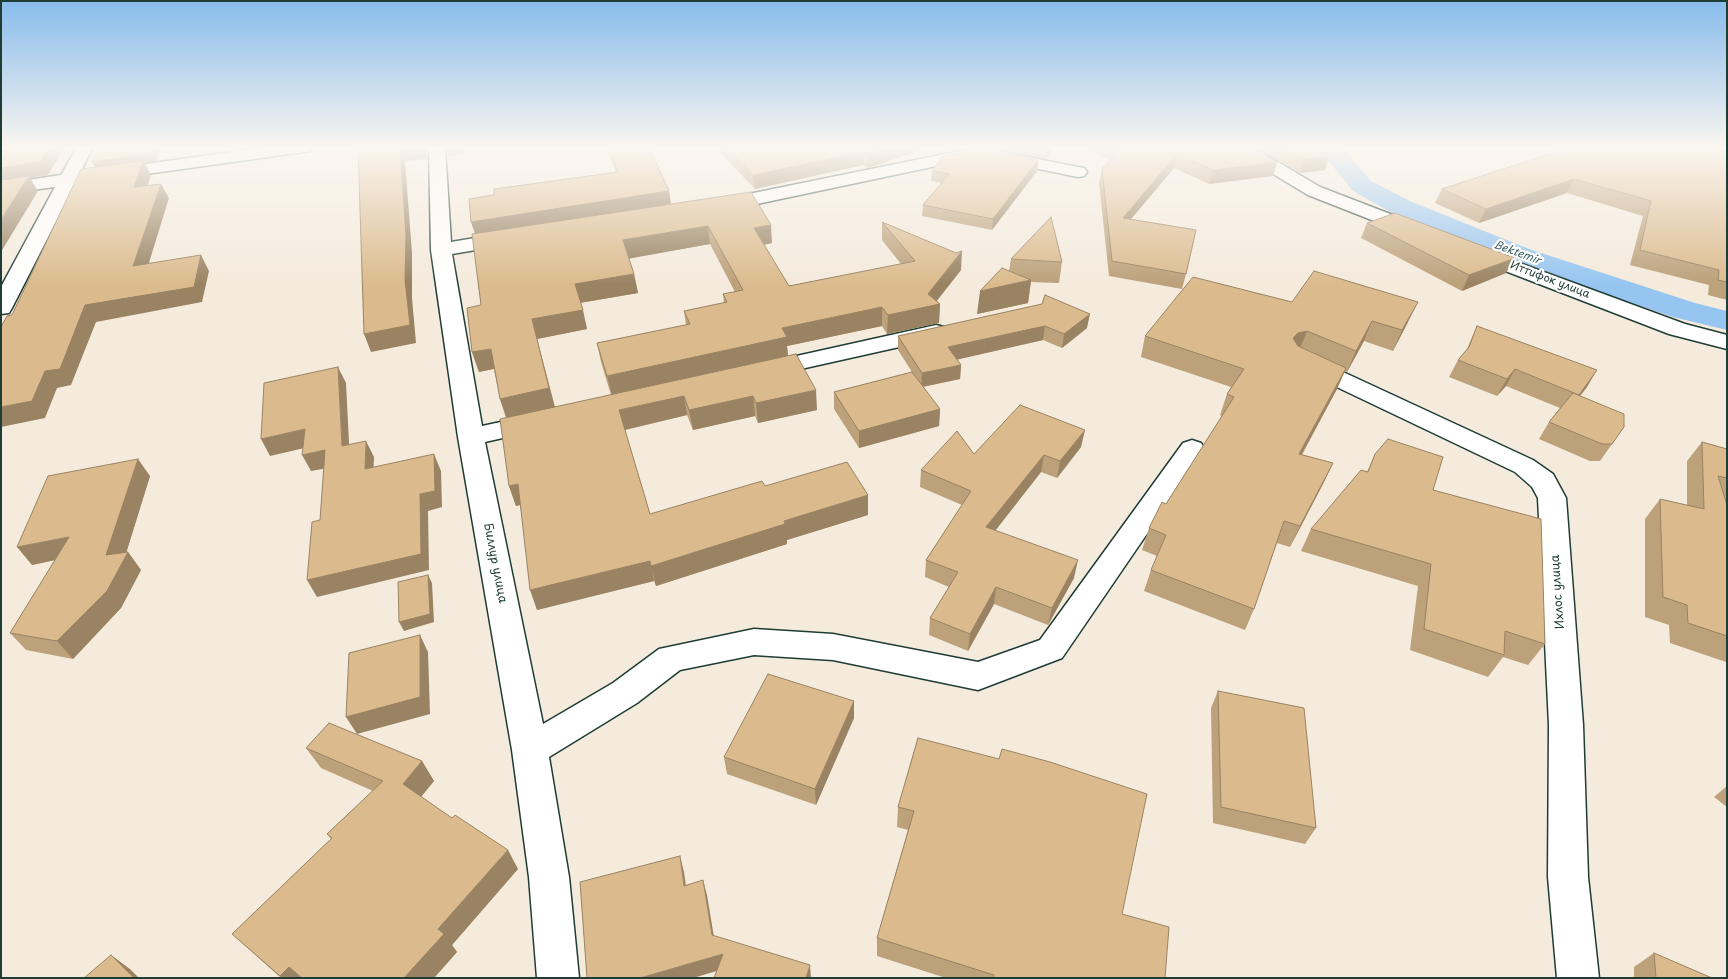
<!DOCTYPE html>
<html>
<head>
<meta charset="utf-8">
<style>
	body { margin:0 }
	#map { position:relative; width:1728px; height:979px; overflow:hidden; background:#f4ebdd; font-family:"Playpen Sans",sans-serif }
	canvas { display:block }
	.frame { position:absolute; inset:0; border:2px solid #1f3d34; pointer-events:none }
</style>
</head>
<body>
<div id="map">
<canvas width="1728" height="979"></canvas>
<div class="frame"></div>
</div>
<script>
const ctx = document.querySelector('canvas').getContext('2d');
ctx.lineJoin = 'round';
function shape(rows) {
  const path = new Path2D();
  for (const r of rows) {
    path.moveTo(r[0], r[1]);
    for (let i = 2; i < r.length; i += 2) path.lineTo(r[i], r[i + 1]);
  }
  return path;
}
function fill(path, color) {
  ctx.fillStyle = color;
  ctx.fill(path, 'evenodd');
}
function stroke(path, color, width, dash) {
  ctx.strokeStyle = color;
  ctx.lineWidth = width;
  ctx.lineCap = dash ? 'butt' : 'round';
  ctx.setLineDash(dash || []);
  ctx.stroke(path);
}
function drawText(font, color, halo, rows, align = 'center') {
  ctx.font = font + ' "Playpen Sans",sans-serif';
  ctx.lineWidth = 4.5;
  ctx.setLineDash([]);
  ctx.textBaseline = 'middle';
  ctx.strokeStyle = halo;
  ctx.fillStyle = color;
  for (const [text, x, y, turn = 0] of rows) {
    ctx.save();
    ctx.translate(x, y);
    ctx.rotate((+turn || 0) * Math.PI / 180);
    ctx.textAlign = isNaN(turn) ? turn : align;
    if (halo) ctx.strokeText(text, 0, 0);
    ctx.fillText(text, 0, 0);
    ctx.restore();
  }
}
const canal = shape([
	[1317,147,1342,147,1371,181,1412,202,1529,249,1695,303,1727,311,1727,330,1673,317,1509,261,1394,214,1353,191,1317,147]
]);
const minor = shape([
	[77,147,93,147,80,173,268,147,312,147,310,151,304,152,75,184,12,308,9,313,1,314,1,287,55,187,1,194,1,184,61,175,77,147],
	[429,147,445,147,451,242,511,232,518,234,521,238,518,242,511,244,452,254,482,426,538,414,547,416,551,422,547,428,485,442,543,724,613,683,659,649,754,629,833,634,978,662,1040,640,1183,443,1192,440,1201,443,1205,449,1062,658,978,690,833,660,754,655,680,670,637,703,549,757,569,877,579,978,537,978,529,877,512,750,458,437,431,250,429,147],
	[979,147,1078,167,1084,168,1087,172,1084,176,1078,177,979,157,719,212,712,210,710,206,712,202,719,200,979,147],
	[1233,147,1253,147,1320,187,1424,227,1427,231,1424,235,1417,237,1410,235,1308,195,1235,151,1233,147],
	[1476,247,1685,324,1727,335,1727,349,1669,334,1469,257,1466,253,1469,249,1476,247],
	[936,325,944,327,947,332,944,337,765,377,757,375,753,370,757,365,765,363,936,325],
	[1307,357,1315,359,1533,460,1553,474,1566,498,1583,725,1588,877,1599,978,1557,978,1548,877,1549,725,1538,498,1532,487,1515,472,1299,369,1295,364,1299,359,1307,357]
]);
const wall = shape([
	[606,147,679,147,651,150,669,191,671,204,772,243,764,245,789,286,901,264,882,240,882,222,961,270,937,301,940,304,939,323,887,334,882,326,787,346,788,356,817,410,758,423,755,416,693,430,687,415,625,430,650,514,765,486,868,515,787,540,787,544,656,586,654,581,537,610,520,505,516,506,509,486,506,418,500,399,494,369,479,372,472,352,481,305,475,233,471,222,494,195,616,172],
	[710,244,735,292,723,294,724,303,684,311,686,325,597,343,601,362,611,395,555,407,537,339,587,329,580,303,638,293,634,274,629,258],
	[715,147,929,147,868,168,863,165,755,189],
	[988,147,1056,147,1046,159],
	[1077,147,1251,147,1277,162,1273,176,1209,184,1174,168,1131,219,1186,274,1182,289,1109,276,1099,183,1102,169,1111,160],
	[1256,147,1316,147,1325,170,1300,173],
	[1727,147,1727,300,1708,295,1709,285,1630,265,1643,216,1567,193,1479,223,1435,203,1442,189],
	[1038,160,1037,171,992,230,922,216,923,205,942,183,931,181,932,171],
	[1367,223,1506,273,1462,291,1361,238],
	[1011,259,1062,262,1059,283,1031,282,1028,303,977,314,1009,271],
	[1292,302,1408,322,1393,351,1364,341,1347,372,1345,371,1337,389,1302,455,1333,463,1323,484,1290,547,1277,543,1254,609,1245,630,1144,591,1151,570,1157,556,1142,550,1149,528,1166,504,1222,416,1220,415,1227,394,1231,387,1141,357,1145,336],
	[1042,304,1087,328,1062,348,1043,340,957,359,961,365,960,379,923,387,940,409,939,426,859,448,834,409,834,392,912,372,898,350,898,336],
	[1477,326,1587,387,1580,396,1624,427,1600,461,1590,461,1539,439,1549,422,1560,408,1506,386,1497,396,1449,377,1458,360,1466,351],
	[1702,442,1727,449,1727,661,1726,662,1670,643,1669,625,1645,617,1645,519,1660,499,1687,505,1687,461],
	[1081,447,1057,478,1041,472,995,531,1074,578,1048,625,994,604,968,651,929,635,930,618,949,587,925,577,926,560,962,505,920,487,921,470,974,454],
	[1375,454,1433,490,1545,644,1528,665,1503,657,1488,677,1410,650,1418,586,1301,551,1311,529,1367,472],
	[150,476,126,553,128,552,141,570,121,608,73,659,26,650,10,633,55,560,32,565],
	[1218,691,1316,828,1305,844,1213,823,1211,708],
	[854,718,816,805,727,774,724,757],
	[918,738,1122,914,1165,978,946,978,877,956,877,938,908,830,897,827,898,807],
	[306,748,422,761,434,781,421,797,518,869,452,945,457,952,434,978,281,978,232,934,331,839,327,834,373,791,321,768],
	[1727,786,1727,807,1714,797],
	[1654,953,1712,978,1634,978,1634,967]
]);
const shadedWall = shape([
	[4,147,19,147,9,154],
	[49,147,65,147,48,175,30,178,38,191,1,252,1,220,4,182,1,178,1,168],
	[154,147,160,147,156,161,144,162,151,175,142,202,96,169,92,162],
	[400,147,427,147,427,159,405,161,412,253,412,298,416,343,371,352,364,334,405,280],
	[445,147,465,147,465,154,447,156],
	[646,147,679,147,647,151],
	[890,147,929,147,868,168,868,154],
	[956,147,971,147,956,150],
	[1048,147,1056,147,1046,159],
	[863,152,863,165,755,189,753,175],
	[1177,154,1174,168,1120,232,1123,218],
	[1329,157,1325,170,1300,173,1305,159],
	[1038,160,1037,171,992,230,993,219],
	[1277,162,1273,176,1209,184,1213,170],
	[1574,179,1567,193,1479,223,1486,209],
	[161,184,169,198,143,282,133,266],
	[669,191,671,205,476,236,471,222],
	[771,225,772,243,755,246,754,228],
	[708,226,710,244,627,259,623,240],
	[962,251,961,270,933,305,940,304,939,323,887,334,888,315,928,294],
	[201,255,209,271,202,302,96,322,71,385,57,388,45,418,1,427,1,407,45,371,85,305],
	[1515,258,1506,273,1462,291,1469,275],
	[634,274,638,293,579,303,575,284],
	[1031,280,1028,303,977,314,980,291],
	[1418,302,1408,322,1393,351,1402,330],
	[882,307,882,326,787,346,788,356,612,395,607,376,782,328],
	[583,310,587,329,537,339,555,408,507,419,500,399,532,319],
	[1090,314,1087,328,1062,348,1064,334],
	[1372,321,1364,341,1347,372,1356,351],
	[1045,326,1043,340,947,362,948,347],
	[1307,331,1299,351,1293,338,1298,333],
	[491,349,497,368,479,372,472,352],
	[961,365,960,379,921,387,922,373],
	[338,367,346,383,350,462,342,446],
	[1346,368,1337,389,1290,475,1299,454],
	[1515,369,1506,386,1497,396,1507,379],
	[1597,370,1587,387,1568,411,1579,395],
	[816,390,817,410,758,423,756,403],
	[684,396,687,415,624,430,619,410],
	[753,396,755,416,693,430,689,410],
	[940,409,939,426,859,448,859,431],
	[305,429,313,446,270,456,261,439],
	[1085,430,1081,447,1057,478,1060,461],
	[366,441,374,457,373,485,365,469],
	[325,450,334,467,311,471,302,455],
	[434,454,441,471,442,507,428,511,429,570,317,597,307,580,420,494],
	[1044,455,1041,472,984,545,986,527],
	[138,459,150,476,124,560,128,552,141,570,121,608,73,659,57,641,106,555],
	[1333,463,1323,484,1290,547,1300,526],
	[518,484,524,504,516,506,509,486],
	[868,495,868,515,787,540,787,544,656,586,651,566,784,521],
	[69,537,83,554,32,565,17,547],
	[1078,560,1074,578,1048,625,1052,608],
	[650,561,654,581,537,610,530,590],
	[428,575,432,583,434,622,404,631,399,622],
	[996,587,994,604,968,651,970,634],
	[420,635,428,652,430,714,357,734,346,717],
	[854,701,854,718,816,805,815,789],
	[422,761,434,781,415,804,403,784],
	[508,850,518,869,452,945,457,952,434,978,404,978,438,929],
	[680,856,684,872,688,901,684,886],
	[703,880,707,895,716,949,712,935],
	[723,954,727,968,693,978,640,978],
	[111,955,130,969,139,978,134,978],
	[810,965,811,978,806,978],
	[289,967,301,978,282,978,280,976]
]);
const building = shape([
	[10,147,49,147,40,162,1,168,1,160,10,147],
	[99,147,154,147,152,153,92,162,99,147],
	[358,147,400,147,406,236,405,280,410,325,364,334,358,147],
	[609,147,649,147,669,191,471,222,469,199,494,195,494,189,618,172,609,147],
	[726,147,890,147,868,154,863,152,753,175,726,147],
	[1115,147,1251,147,1277,162,1213,170,1177,154,1123,218,1196,230,1186,274,1112,261,1102,169,1121,149,1115,147],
	[1283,147,1316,147,1329,157,1305,159,1283,147],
	[1570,147,1727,147,1727,282,1718,280,1719,270,1640,250,1651,201,1574,179,1486,209,1442,189,1570,147],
	[980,149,1038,160,993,219,923,205,949,174,932,171,943,156,980,149],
	[143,161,134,187,161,184,133,266,201,255,194,287,85,305,60,369,45,371,32,401,1,407,1,327,7,316,12,315,81,169,143,161],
	[29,176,1,220,1,180,29,176],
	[751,192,771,225,754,228,789,286,915,261,882,222,956,253,962,251,928,294,940,304,888,315,882,307,782,328,787,337,607,376,597,343,690,324,684,311,727,302,723,294,743,290,708,226,623,240,634,274,575,284,583,310,532,319,549,388,500,399,491,349,472,352,467,308,481,305,472,234,751,192],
	[1395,213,1515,258,1469,275,1367,223,1395,213],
	[1051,217,1062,262,1011,259,1051,217],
	[1002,268,1031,280,980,291,1002,268],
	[1314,271,1418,302,1402,330,1372,321,1356,351,1307,331,1298,333,1293,338,1298,346,1346,368,1299,454,1333,463,1300,526,1284,521,1254,609,1151,570,1166,535,1149,528,1162,502,1166,504,1234,397,1227,394,1244,369,1145,336,1193,277,1292,302,1314,271],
	[1045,295,1090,314,1064,334,1045,326,948,347,961,365,922,373,898,336,1042,304,1045,295],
	[1477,326,1597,370,1579,395,1515,369,1507,379,1458,360,1469,347,1477,326],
	[796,354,816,390,756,403,753,396,689,410,684,396,619,410,650,514,762,481,765,486,847,462,868,495,784,521,785,524,651,566,650,561,530,590,518,484,509,486,500,419,796,354],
	[338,367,342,446,366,441,365,469,434,454,435,491,420,494,421,554,307,580,312,522,320,520,325,450,302,455,305,429,261,439,264,383,338,367],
	[912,372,940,409,859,431,834,392,912,372],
	[1573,393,1624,414,1624,427,1612,444,1602,444,1549,422,1573,393],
	[1020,405,1085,430,1060,461,1044,455,986,527,1078,560,1052,608,996,587,970,634,930,618,958,572,926,560,971,491,921,470,957,431,974,454,1020,405],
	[1388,439,1443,457,1433,490,1541,519,1545,644,1505,631,1504,655,1424,629,1431,564,1311,529,1361,470,1368,472,1375,454,1388,439],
	[1702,442,1727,449,1727,478,1718,476,1727,505,1727,636,1688,623,1687,605,1663,597,1660,499,1704,509,1702,442],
	[138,459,106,555,128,552,107,591,57,641,10,633,69,537,17,547,48,476,138,459],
	[428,575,430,614,399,622,398,582,428,575],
	[420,635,420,697,346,717,349,653,420,635],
	[768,674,854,701,815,789,724,757,768,674],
	[1218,691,1304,708,1316,828,1221,807,1218,691],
	[329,723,422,761,403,784,452,818,455,815,508,850,438,929,444,934,404,978,302,978,289,967,280,976,232,934,332,838,327,834,383,781,306,748,329,723],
	[918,738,999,759,1002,749,1050,762,1147,794,1122,914,1169,927,1165,978,994,978,994,975,877,938,914,811,898,807,918,738],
	[680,856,684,886,703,880,712,935,810,965,806,978,714,978,723,954,640,978,587,978,580,882,680,856],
	[1654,953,1712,978,1656,978,1654,953],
	[111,955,134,978,84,978,111,955]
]);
const farWaternames = [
	["Bektemir",1517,253,20]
];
const farStreetnames = [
	["Иттифок улица",1550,280,21]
];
const streetNames = [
	["Биллур улица",495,563,79],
	["Ихлос улица",1558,592,-94]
];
fill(canal, '#96c5f1');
stroke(minor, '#1f3d34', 3);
fill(minor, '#fff');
fill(wall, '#bca17a');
fill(shadedWall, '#998363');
fill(building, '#dbbb8e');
stroke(building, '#998363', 1);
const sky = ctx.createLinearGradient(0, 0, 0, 284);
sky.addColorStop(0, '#87bbec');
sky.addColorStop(0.52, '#faf6f0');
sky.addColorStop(1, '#faf6f000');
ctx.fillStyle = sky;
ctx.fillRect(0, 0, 1728, 284);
drawText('italic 11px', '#3d5f63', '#fff', farWaternames);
drawText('11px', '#1f3d34', '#fff', farStreetnames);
drawText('12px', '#1f3d34', '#fff', streetNames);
</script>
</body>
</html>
